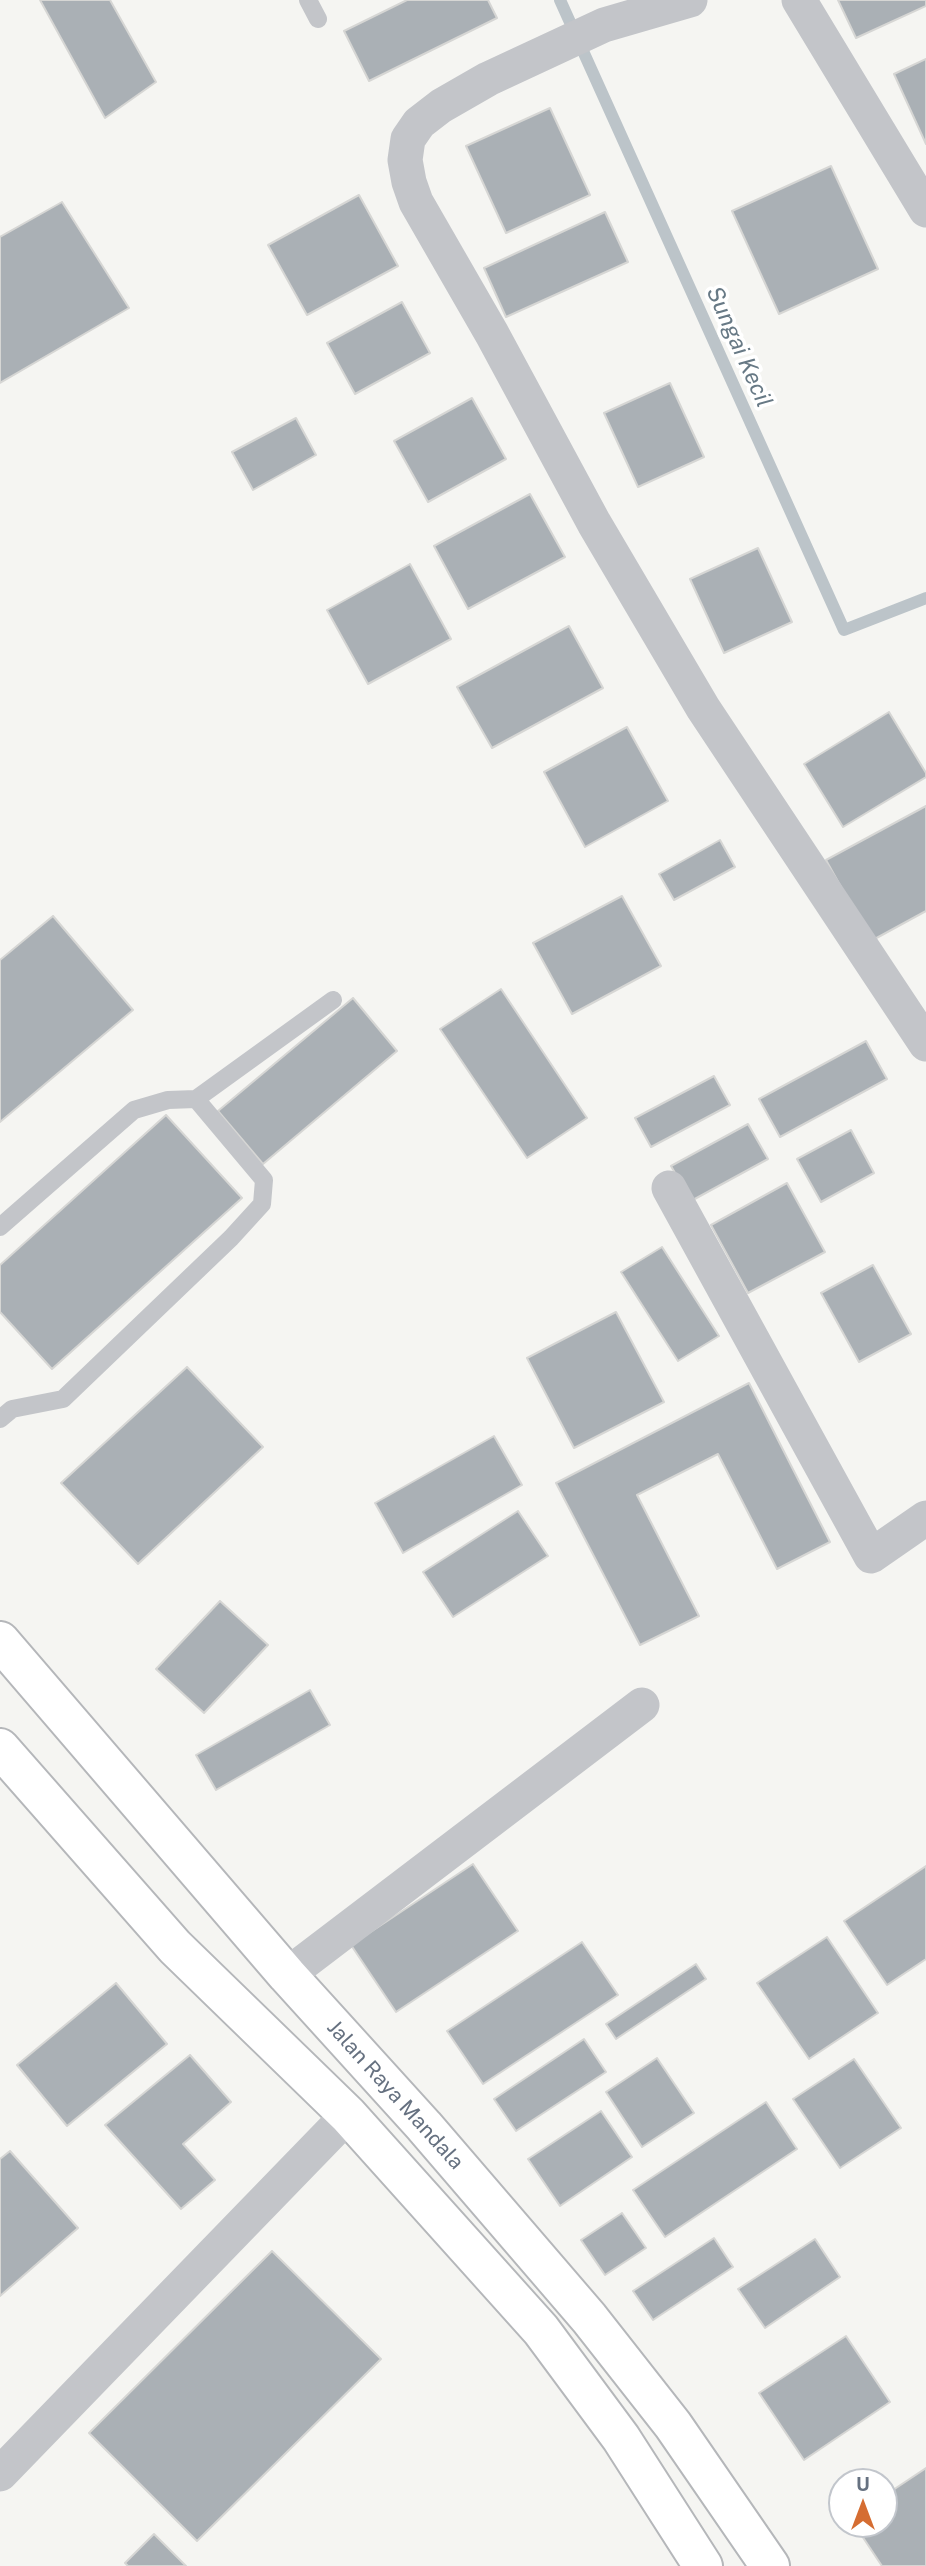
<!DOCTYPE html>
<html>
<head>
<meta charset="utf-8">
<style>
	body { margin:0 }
	#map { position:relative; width:926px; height:2566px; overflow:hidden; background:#f5f5f2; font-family:"Public Sans",sans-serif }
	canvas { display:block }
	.north { position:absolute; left:828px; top:2468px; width:70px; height:70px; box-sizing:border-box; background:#fff; border:2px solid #c2c6cc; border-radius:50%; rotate:0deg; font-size:19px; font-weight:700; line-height:28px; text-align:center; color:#667180 }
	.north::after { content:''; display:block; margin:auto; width:24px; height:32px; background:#d56d32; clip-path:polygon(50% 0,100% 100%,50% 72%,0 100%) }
</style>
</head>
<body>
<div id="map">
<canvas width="926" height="2566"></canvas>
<div class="north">U</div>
</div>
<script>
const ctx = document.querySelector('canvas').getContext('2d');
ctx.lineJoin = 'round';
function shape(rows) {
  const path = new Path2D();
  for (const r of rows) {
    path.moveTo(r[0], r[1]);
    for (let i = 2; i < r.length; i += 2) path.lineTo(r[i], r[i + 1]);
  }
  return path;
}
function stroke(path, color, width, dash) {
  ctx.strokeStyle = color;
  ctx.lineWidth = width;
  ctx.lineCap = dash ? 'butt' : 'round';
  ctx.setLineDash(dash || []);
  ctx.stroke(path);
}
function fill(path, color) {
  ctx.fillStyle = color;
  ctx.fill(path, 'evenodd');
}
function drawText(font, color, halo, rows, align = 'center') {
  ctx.font = font + ' "Public Sans",sans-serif';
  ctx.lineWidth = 7;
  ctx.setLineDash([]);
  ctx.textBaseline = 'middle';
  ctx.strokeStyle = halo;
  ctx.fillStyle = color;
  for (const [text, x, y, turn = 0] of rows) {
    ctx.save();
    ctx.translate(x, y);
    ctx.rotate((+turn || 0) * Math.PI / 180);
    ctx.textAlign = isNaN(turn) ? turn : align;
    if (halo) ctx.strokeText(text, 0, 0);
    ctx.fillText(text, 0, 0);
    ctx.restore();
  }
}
const stream = shape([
	[560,0,844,630,926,598]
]);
const building = shape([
	[40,0,110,0,156,82,105,118,40,0],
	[407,0,488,0,497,18,369,81,344,31,407,0],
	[838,0,926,0,926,6,856,38,838,0],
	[926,59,926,144,894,74,926,59],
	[550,108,590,195,506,233,466,146,550,108],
	[831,166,878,269,779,314,732,211,831,166],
	[359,195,398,266,307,315,268,245,359,195],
	[62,202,129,308,0,383,0,237,62,202],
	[605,212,628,262,506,317,484,268,605,212],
	[402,302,430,353,355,394,327,343,402,302],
	[670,383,704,457,638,487,604,413,670,383],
	[472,398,506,459,428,502,394,441,472,398],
	[296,418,316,455,253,490,232,452,296,418],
	[530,494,565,557,468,609,434,546,530,494],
	[758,548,792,622,724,653,690,579,758,548],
	[410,564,451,639,368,684,327,610,410,564],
	[569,626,603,688,492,748,457,687,569,626],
	[889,712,926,773,926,777,843,827,804,764,889,712],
	[627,727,668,801,585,847,544,772,627,727],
	[926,806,926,911,871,941,826,860,926,806],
	[720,840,735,867,674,900,659,874,720,840],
	[622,896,661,966,572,1014,533,943,622,896],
	[53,916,133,1010,0,1122,0,960,53,916],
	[501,989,587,1118,527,1158,440,1029,501,989],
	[353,998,397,1051,263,1164,218,1111,353,998],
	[866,1041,887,1079,780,1137,759,1099,866,1041],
	[714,1076,730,1105,651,1147,635,1118,714,1076],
	[166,1115,242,1198,52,1369,0,1312,0,1265,166,1115],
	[748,1124,768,1159,691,1201,671,1166,748,1124],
	[851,1130,874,1173,821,1202,797,1159,851,1130],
	[787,1183,825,1252,748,1293,711,1225,787,1183],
	[662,1247,719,1336,678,1361,621,1272,662,1247],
	[873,1265,911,1334,859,1362,821,1293,873,1265],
	[616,1312,664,1402,574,1448,527,1358,616,1312],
	[187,1367,263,1447,138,1564,61,1483,187,1367],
	[749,1383,830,1542,777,1569,718,1454,637,1495,699,1616,640,1645,556,1483,749,1383],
	[494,1436,522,1485,403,1553,375,1503,494,1436],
	[518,1511,548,1556,453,1617,423,1572,518,1511],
	[220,1601,268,1645,204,1713,156,1669,220,1601],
	[310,1690,330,1725,216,1790,196,1755,310,1690],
	[473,1864,518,1931,396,2012,351,1945,473,1864],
	[926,1866,926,1959,887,1985,844,1921,926,1866],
	[827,1937,878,2013,809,2059,757,1983,827,1937],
	[582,1942,618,1995,483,2084,447,2031,582,1942],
	[696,1964,706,1979,616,2039,606,2024,696,1964],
	[116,1983,167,2044,67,2126,17,2065,116,1983],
	[584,2039,606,2072,516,2131,494,2099,584,2039],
	[190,2055,231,2102,183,2144,215,2180,181,2209,105,2125,190,2055],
	[657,2058,694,2113,642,2147,606,2092,657,2058],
	[854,2059,901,2128,840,2168,793,2099,854,2059],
	[766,2102,797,2149,665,2237,633,2190,766,2102],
	[601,2111,632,2157,560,2206,528,2159,601,2111],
	[10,2151,78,2228,0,2296,0,2159,10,2151],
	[622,2213,646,2248,605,2275,581,2240,622,2213],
	[714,2238,733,2267,653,2320,633,2291,714,2238],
	[815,2239,840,2277,765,2328,738,2289,815,2239],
	[272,2251,381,2359,197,2541,89,2433,272,2251],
	[846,2336,890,2402,804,2460,759,2393,846,2336],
	[926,2468,926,2566,882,2566,854,2524,884,2524,884,2496,926,2468],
	[154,2534,186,2566,128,2566,125,2563,154,2534]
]);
const service = shape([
	[308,0,318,19],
	[0,1227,134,1110,168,1100,196,1099,333,1000],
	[0,1419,12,1409,63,1399,231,1238,262,1204,264,1180,196,1099]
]);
const minor = shape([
	[690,0,604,25,488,79,441,106,419,123,408,139,405,160,409,182,416,202,492,334,594,523,703,708,926,1044],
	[799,0,926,210],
	[669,1188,871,1556,926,1518],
	[287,1975,642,1705],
	[0,2474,348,2115]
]);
const trunk = shape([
	[0,1641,287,1975,424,2126,589,2318,673,2425,770,2566],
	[0,1748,175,1947,348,2115,541,2330,621,2438,703,2566]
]);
const streetNames = [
	["Jalan Raya Mandala",395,2095,48]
];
const waterNames = [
	["Sungai Kecil",739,347,66]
];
stroke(stream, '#bcc4c9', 12);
fill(building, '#aab0b5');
stroke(building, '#d6d6d4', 2);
stroke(trunk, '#b5b7ba', 42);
stroke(service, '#c3c5c9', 18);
stroke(minor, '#c3c5c9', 35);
stroke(trunk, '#fff', 38);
drawText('21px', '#667180', '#fff', streetNames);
drawText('italic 23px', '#677985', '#fff', waterNames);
</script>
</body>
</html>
